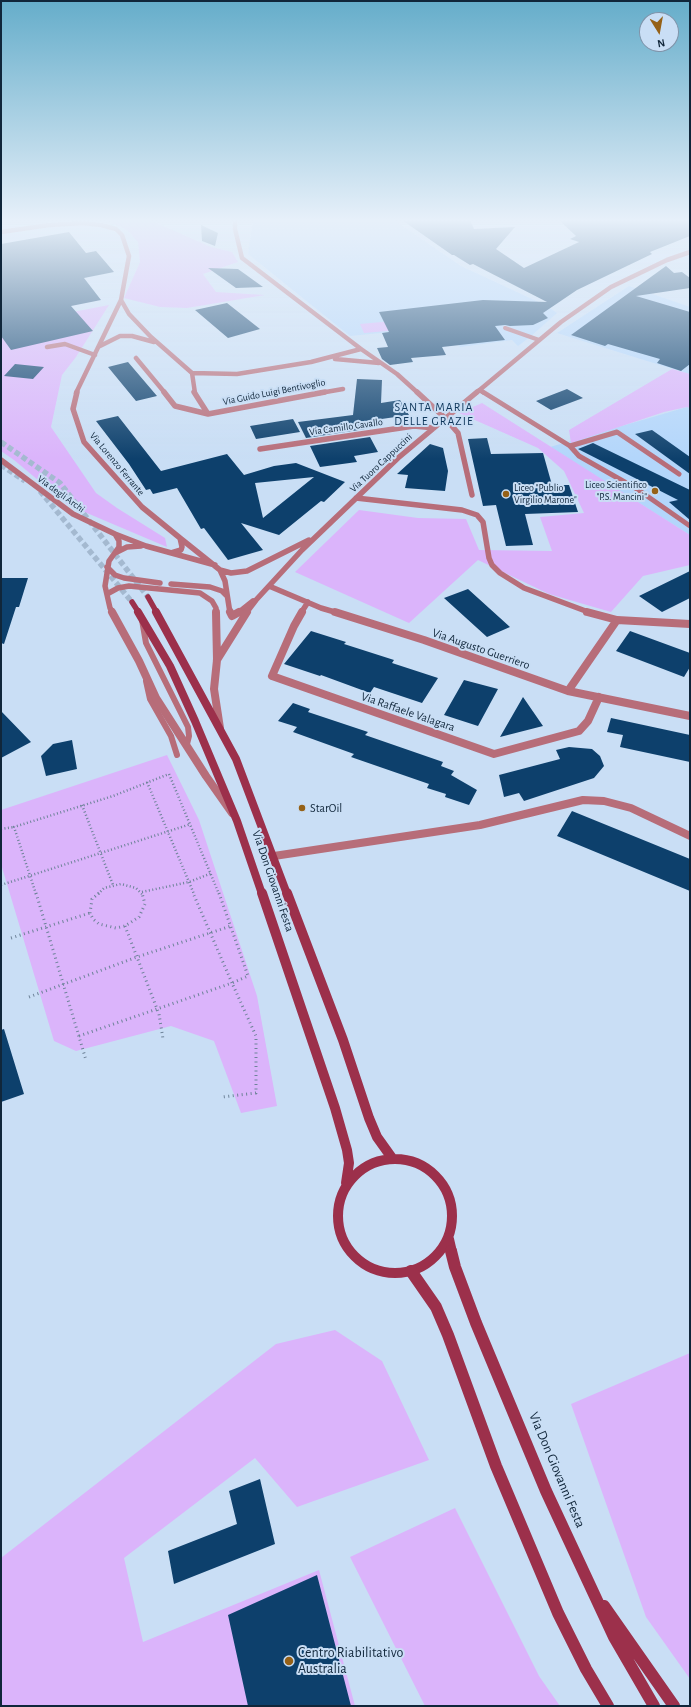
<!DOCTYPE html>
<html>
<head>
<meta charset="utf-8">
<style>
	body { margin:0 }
	#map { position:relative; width:691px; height:1707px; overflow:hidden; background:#c9def5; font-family:"Alegreya Sans",sans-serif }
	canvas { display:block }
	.frame { position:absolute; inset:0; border:2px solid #10263a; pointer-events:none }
	.north { position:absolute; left:639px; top:12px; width:40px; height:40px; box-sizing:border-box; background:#c9def5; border:1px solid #7f94aa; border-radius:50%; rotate:169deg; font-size:11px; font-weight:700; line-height:16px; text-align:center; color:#10263a }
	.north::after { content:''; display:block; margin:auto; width:14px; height:18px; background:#956117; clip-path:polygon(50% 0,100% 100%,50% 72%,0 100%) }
</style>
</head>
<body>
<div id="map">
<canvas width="691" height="1707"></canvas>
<div class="frame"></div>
<div class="north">N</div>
</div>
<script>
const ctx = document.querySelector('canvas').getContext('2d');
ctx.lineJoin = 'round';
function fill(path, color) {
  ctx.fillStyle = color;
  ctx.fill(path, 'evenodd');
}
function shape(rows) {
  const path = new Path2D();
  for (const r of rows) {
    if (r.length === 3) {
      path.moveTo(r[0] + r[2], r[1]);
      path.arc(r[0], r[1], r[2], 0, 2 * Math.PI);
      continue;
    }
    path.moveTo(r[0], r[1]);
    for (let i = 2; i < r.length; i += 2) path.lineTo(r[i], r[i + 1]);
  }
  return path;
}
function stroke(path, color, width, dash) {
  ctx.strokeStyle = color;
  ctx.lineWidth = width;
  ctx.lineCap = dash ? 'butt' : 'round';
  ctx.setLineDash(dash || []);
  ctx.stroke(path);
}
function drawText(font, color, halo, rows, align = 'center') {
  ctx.font = font + ' "Alegreya Sans",sans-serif';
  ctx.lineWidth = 4;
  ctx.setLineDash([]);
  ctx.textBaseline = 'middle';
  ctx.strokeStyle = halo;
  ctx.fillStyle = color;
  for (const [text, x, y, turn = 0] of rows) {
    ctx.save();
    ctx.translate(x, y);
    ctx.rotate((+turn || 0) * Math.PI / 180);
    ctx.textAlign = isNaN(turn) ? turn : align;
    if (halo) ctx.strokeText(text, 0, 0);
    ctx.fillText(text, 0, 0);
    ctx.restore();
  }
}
const built = shape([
	[253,220,394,220,461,266,547,306,557,313,530,337,518,346,512,340,460,347,444,327,350,336,248,254],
	[629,286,690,307,689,374,557,333],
	[687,407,690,408,690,535,550,447]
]);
const green = shape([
	[106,220,150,220,211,247,232,252,238,262,203,274,216,292,265,295,187,308,160,307,124,298,140,262,138,242,127,230],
	[109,305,76,357,62,375,51,427,96,493,117,508,165,538,167,547,68,505,14,460,1,451,1,326],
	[404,320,409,329,364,333,360,324],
	[672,369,690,374,690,408,687,407,664,412,571,443,569,430],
	[482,403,690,535,690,565,643,576,611,612,549,594,478,560,409,623,295,572,359,510,418,518,466,519,479,550,552,551,540,517,584,513,564,471,538,448,459,413],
	[167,755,199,820,257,996,277,1106,241,1113,214,1041,171,1026,76,1051,54,1041,1,864,1,810],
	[335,1330,382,1361,429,1460,297,1507,255,1458,124,1558,143,1642,319,1570,355,1706,1,1706,1,1558,276,1344],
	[690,1353,690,1679,646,1617,571,1404],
	[455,1508,539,1676,560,1706,425,1706,350,1557]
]);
const building = shape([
	[402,220,470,220,474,229,515,227,496,249,524,268,579,242,570,239,576,236,559,220,690,220,690,236,650,252,652,254,577,290,543,313,548,318,533,325,510,326,505,325,495,326,505,340,442,347,446,355,411,358,413,362,390,365,382,359,377,348,388,347,382,333,389,332,379,312,483,300,547,302,473,264,470,265,454,255,452,255],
	[201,225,218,233,215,246,202,241],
	[69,232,86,253,96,251,114,272,84,278,101,300,71,306,93,331,11,350,1,336,1,244],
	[666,266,674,273,682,272,690,278,690,288,636,296,690,312,690,364,681,371,657,363,660,359,608,344,605,346,571,335],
	[208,268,238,269,263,287,236,288],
	[227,303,260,329,228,338,195,310],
	[128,362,157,396,136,401,108,367],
	[15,364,44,367,33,379,4,376],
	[357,379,382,380,381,403,400,400,409,415,361,422,365,429,306,438,298,422,353,415],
	[567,389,583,398,551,410,536,401],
	[118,416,161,471,227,454,244,475,274,466,296,463,345,482,324,502,321,501,279,535,241,523,263,550,228,560,204,528,201,529,177,488,153,494,150,489,146,490,129,464,96,421],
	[314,477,263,518,255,483],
	[293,419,300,432,256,439,250,426],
	[652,430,690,457,690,474,635,434],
	[370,437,378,452,354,456,357,462,320,467,310,446],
	[487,438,491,454,543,453,552,485,569,485,578,512,525,514,533,545,506,546,496,505,483,506,468,439],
	[593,443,690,490,690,520,669,502,678,500,578,449],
	[430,444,443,448,448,471,445,491,405,488,408,475,397,474],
	[690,571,690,598,662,612,639,596],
	[1,578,28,578,19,607,16,607,4,644,1,643],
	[468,589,510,627,487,637,444,598],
	[311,631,346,642,344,644,394,660,392,663,438,678,422,703,374,687,370,693,321,675,320,676,284,664],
	[630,631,690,653,690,667,684,677,616,651],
	[464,680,498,689,478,726,444,715],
	[523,697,543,726,500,737],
	[293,703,310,709,308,712,368,732,365,735,443,762,441,766,454,771,451,775,477,790,469,805,445,797,446,794,427,788,429,784,351,757,354,754,293,732,297,727,278,721],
	[1,711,31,742,1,758],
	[611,718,690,735,690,762,620,747,623,735,607,732],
	[72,740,77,769,46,776,41,756,53,744],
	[569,747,592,749,600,756,604,766,594,778,524,801,519,793,504,797,499,775,560,759,556,750],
	[572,811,690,859,690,891,557,836],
	[4,1029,24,1094,1,1102,1,1030],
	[260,1479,275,1544,174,1584,168,1551,237,1524,229,1491],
	[317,1575,351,1706,248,1706,228,1615]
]);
const secondaryTunnel = shape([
	[1,442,60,483,148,597],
	[1,465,25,481],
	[40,491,132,602]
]);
const pathFar1 = shape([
	[147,782,194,894],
	[82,805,113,885],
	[1,829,14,827],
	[1,885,191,824],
	[142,892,189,882,212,873],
	[36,894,14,827,113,796,169,774,219,894],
	[98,894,104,888,121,884,136,888,142,894]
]);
const path = shape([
	[36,893,86,1060],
	[99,893,92,899,90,913,93,919,99,924,116,928,125,926,139,917,145,904,142,893],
	[219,893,248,976,232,983,256,1036,256,1093,222,1097],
	[125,926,159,1014,163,1039],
	[11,938,90,913],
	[29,997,137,957,231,926],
	[79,1036,232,983,193,893]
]);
const laneFar2 = shape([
	[505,328,539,340],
	[479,390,484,393]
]);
const laneFar1 = shape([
	[483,392,570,446,579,456,637,489,690,526],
	[570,446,617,432,679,474]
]);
const lane = shape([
	[142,620,146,643,188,727,189,736,187,744],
	[146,681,150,699,171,736,177,755]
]);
const streetFar2 = shape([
	[235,220,235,229,242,258,361,349,397,374,418,393],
	[1,232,49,225,83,223,101,225,116,229,122,235,129,256,121,300,76,393],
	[121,300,129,314,151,337,192,373,237,374,311,362,361,349],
	[100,346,120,336,132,336,154,342],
	[47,347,65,344,95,355],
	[136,358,165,393],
	[335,359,379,363],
	[192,373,195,393],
	[320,393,343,389],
	[476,393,561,322,611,287,667,260,690,252]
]);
const streetFar1 = shape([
	[77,392,73,409,84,442,142,507,180,538,182,547,181,550,171,553],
	[164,392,175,406,208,414],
	[194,392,208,414,325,392],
	[417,392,445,418,458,433,472,495],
	[260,449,414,426,434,428],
	[1,460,73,514,115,534],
	[356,498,462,510,477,515,483,522,489,558,492,565,500,573,524,588,591,613],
	[180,538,220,570,225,581,230,613],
	[115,553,127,547,141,546],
	[107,567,115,575,124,578,160,583],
	[220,570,231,573,247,571,309,540],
	[171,584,210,587,222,591,227,596],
	[269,586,321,608,338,613],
	[107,594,118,588,129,586,200,593,212,601,216,608,216,613],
	[113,613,110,608,105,586,109,561,119,547,119,541,115,534,146,546,215,565],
	[238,613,253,601],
	[246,613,256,600,302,550,398,458,477,392],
	[301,613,308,602]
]);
const street = shape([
	[112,612,139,661,156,698,206,776,232,813],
	[216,612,217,660,214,689,220,728],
	[230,612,232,616,239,612],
	[302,612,294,626,272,676,494,754,579,731,588,721,599,697],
	[335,612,424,640,568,691,690,716],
	[587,612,617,620],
	[217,660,247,612],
	[568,691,617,620,690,624],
	[274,856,480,825,583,800,604,801,631,808,690,836]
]);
const secondaryFar3 = shape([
	[148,597,157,613],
	[132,602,139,613]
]);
const secondaryFar2 = shape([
	[138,612,170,666,195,721,237,821,262,894],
	[156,612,236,759,287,894]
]);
const secondaryFar1 = shape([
	[262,893,335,1108,347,1150,349,1163,346,1183],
	[287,893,343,1040,369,1118,377,1137,392,1158],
	[395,1216,57],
	[449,1239,452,1252]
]);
const secondary = shape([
	[451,1251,455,1267,476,1323,546,1491,614,1637,654,1706],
	[411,1271,436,1307,448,1335,496,1466,558,1613,586,1669,608,1706],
	[604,1606,674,1706]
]);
const markers = [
	[655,491,4,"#956117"],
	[506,494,4,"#956117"],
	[302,808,4,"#956117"],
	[289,1661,5,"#956117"]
];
const farStreetnames = [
	["Via Guido Luigi Bentivoglio",274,392,-11],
	["Via Camillo Cavallo",346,427,-8],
	["Via Tuoro Cappuccini",381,463,-43],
	["Via Lorenzo Ferrante",117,464,50],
	["Via degli Archi",61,494,36]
];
const farPoinames = [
	["Liceo Scientifico",647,485],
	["\"P.S. Mancini\"",647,497],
	["Liceo \"Publio",514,488,"left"],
	["Virgilio Marone\"",514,500,"left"]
];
const farQuarternames = [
	["SANTA MARIA",434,407],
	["DELLE GRAZIE",434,421]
];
const streetNames = [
	["Via Augusto Guerriero",481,649,19],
	["Via Raffaele Valagara",408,712,19],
	["Via Don Giovanni Festa",273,881,71]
];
const poiNames = [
	["StarOil",310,808]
];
const nearStreetnames = [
	["Via Don Giovanni Festa",557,1470,67]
];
const nearPoinames = [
	["Centro Riabilitativo",298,1653],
	["Australia",298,1669]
];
fill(built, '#b3d6fb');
fill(green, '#dbb4fb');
fill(building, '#0d406c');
stroke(secondaryTunnel, '#a4b9d0', 5.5, [5.5, 3]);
stroke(pathFar1, '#6e8399', 2.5, [1, 2.5]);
stroke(path, '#6e8399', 3, [1, 3.5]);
stroke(laneFar2, '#b76d79', 4);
stroke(laneFar1, '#b76d79', 5);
stroke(lane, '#b76d79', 6);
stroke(streetFar2, '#b76d79', 4.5);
stroke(streetFar1, '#b76d79', 5.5);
stroke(street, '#b76d79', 8);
stroke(secondaryFar3, '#9c304b', 5.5);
stroke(secondaryFar2, '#9c304b', 8);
stroke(secondaryFar1, '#9c304b', 10);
stroke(secondary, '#9c304b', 12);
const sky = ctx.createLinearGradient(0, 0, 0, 459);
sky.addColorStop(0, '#65adca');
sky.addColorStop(0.48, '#e7f0fa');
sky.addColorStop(1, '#e7f0fa00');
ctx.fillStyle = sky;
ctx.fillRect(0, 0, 691, 459);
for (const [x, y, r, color] of markers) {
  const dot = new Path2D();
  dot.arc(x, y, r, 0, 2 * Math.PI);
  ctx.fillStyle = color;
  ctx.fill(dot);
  stroke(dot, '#c9def5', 1.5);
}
drawText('10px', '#10263a', '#c9def5', farStreetnames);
drawText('10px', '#10263a', '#c9def5', farPoinames, 'right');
ctx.letterSpacing = '1px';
drawText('12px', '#0e365a', '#c9def5', farQuarternames);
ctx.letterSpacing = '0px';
drawText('12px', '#10263a', '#c9def5', streetNames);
drawText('12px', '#10263a', '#c9def5', poiNames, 'left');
drawText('14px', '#10263a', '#c9def5', nearStreetnames);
drawText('14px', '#10263a', '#c9def5', nearPoinames, 'left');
</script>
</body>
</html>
